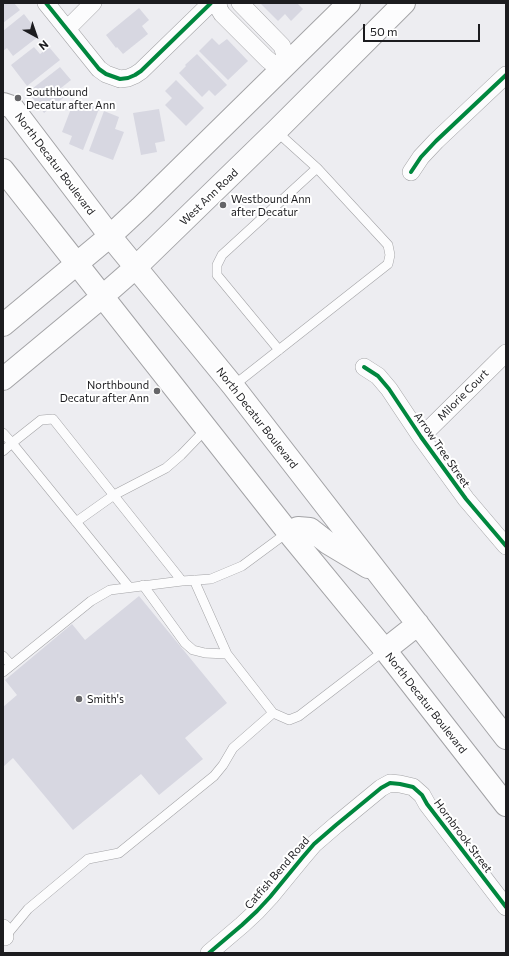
<!DOCTYPE html>
<html>
<head>
<meta charset="utf-8">
<style>
	body { margin:0 }
	#map { position:relative; width:509px; height:956px; overflow:hidden; background:#ededf1; font-family:Commissioner,sans-serif }
	canvas { display:block }
	.frame { position:absolute; inset:0; border:4px solid #1c1c1f; pointer-events:none }
	.north { position:absolute; left:16px; top:16px; width:40px; height:40px; -webkit-text-stroke:3px #fff; paint-order:stroke; rotate:140deg; font-size:11px; font-weight:700; line-height:16px; text-align:center; color:#1c1c1f }
	.north::after { content:''; display:block; margin:auto; width:14px; height:18px; background:#1c1c1f; clip-path:polygon(50% 0,100% 100%,50% 72%,0 100%) }
	.scale { position:absolute; left:363px; top:24px; width:117px; height:18px; box-sizing:border-box; border:2px solid #1c1c1f; border-top:0; padding-left:5px; font-size:12px; line-height:14px; white-space:nowrap; color:#1c1c1f; -webkit-text-stroke:3px #fff; paint-order:stroke }
</style>
</head>
<body>
<div id="map">
<canvas width="509" height="956"></canvas>
<div class="frame"></div>
<div class="north">N</div>
<div class="scale">50 m</div>
</div>
<script>
const ctx = document.querySelector('canvas').getContext('2d');
ctx.lineJoin = 'round';
function fill(path, color) {
  ctx.fillStyle = color;
  ctx.fill(path, 'evenodd');
}
function shape(rows) {
  const path = new Path2D();
  for (const r of rows) {
    path.moveTo(r[0], r[1]);
    for (let i = 2; i < r.length; i += 2) path.lineTo(r[i], r[i + 1]);
  }
  return path;
}
function stroke(path, color, width, dash) {
  ctx.strokeStyle = color;
  ctx.lineWidth = width;
  ctx.lineCap = dash ? 'butt' : 'round';
  ctx.setLineDash(dash || []);
  ctx.stroke(path);
}
function drawText(font, color, halo, rows, align = 'center') {
  ctx.font = font + ' Commissioner,sans-serif';
  ctx.lineWidth = 4;
  ctx.setLineDash([]);
  ctx.textBaseline = 'middle';
  ctx.strokeStyle = halo;
  ctx.fillStyle = color;
  for (const [text, x, y, turn = 0] of rows) {
    ctx.save();
    ctx.translate(x, y);
    ctx.rotate((+turn || 0) * Math.PI / 180);
    ctx.textAlign = isNaN(turn) ? turn : align;
    if (halo) ctx.strokeText(text, 0, 0);
    ctx.fillText(text, 0, 0);
    ctx.restore();
  }
}
const building = shape([
	[3,3,14,3,20,10,3,23],
	[260,3,297,3,303,9,291,21,285,14,278,21],
	[139,8,149,20,142,26,148,34,123,54,117,47,116,48,106,35],
	[24,14,34,27,33,28,39,36,13,56,7,48,3,51,3,31],
	[212,38,219,45,227,39,248,61,228,80,199,51],
	[34,47,40,54,49,47,60,60,27,86,11,65],
	[197,54,227,85,215,96,209,90,202,97,179,73,186,66,185,65],
	[60,67,71,80,61,88,67,95,44,113,28,92],
	[176,80,204,108,186,126,165,105,172,98,165,91],
	[74,101,83,105,84,103,99,109,83,150,69,144,72,136,62,132],
	[159,109,165,141,155,143,157,152,141,155,133,113],
	[104,111,119,117,115,129,124,132,113,160,89,151],
	[139,596,227,703,185,738,203,759,159,795,141,774,73,830,13,758,3,767,3,707,17,695,5,680,72,624,85,640]
]);
const lane = shape([
	[279,350,217,275,217,265,222,255,317,168],
	[233,386,388,264,390,255,388,245,317,168,276,131],
	[3,433,12,443,41,420,53,419,182,581],
	[3,451,12,443,129,587],
	[76,522,114,495,166,468,181,455,207,428],
	[194,580,227,654,273,713],
	[143,585,185,643,193,650,205,653,227,654],
	[3,656,11,665],
	[3,672,91,601,110,590,182,581,211,579,242,566,288,532],
	[4,938,28,909,88,859,119,853,214,776,223,765,233,748,273,713,289,720,299,716,385,650]
]);
const street = shape([
	[46,3,99,69,106,74,120,79,128,78,135,75,141,71,211,3],
	[218,3,219,9,222,14,267,59,272,63,278,65,285,65,286,59,284,52,282,46,240,3],
	[67,29,93,3],
	[411,172,421,157,436,141,506,75],
	[364,367,378,376,389,389,421,437,466,499,506,546],
	[421,437,506,353],
	[3,928,5,937],
	[209,953,242,925,257,911,270,897,302,858,314,844,336,825,381,788,390,783,400,784,413,787,422,795,427,804,506,907]
]);
const primary = shape([
	[3,104,12,107,110,236,233,386,506,738],
	[3,170,288,532,385,650,506,805],
	[3,325,110,236,140,208,349,3],
	[3,379,103,296,135,268,276,131,404,3],
	[288,532,298,528,310,529,328,543,368,567],
	[385,650,418,624]
]);
const cycleway = shape([
	[46,3,99,69,106,74,120,79,128,78,135,75,141,71,211,3],
	[411,172,421,157,436,141,506,75],
	[364,367,378,376,389,389,421,437,466,499,506,546],
	[209,953,242,925,257,911,270,897,302,858,314,844,336,825,381,788,390,783,400,784,413,787,422,795,427,804,506,907]
]);
const markers = [
	[18,98,4,"#656568"],
	[223,205,4,"#656568"],
	[157,391,4,"#656568"],
	[79,699,4,"#656568"]
];
const poiNames = [
	["Southbound",26,92],
	["Decatur after Ann",26,105],
	["Westbound Ann",231,199],
	["after Decatur",231,212],
	["Northbound",149,385,"right"],
	["Decatur after Ann",149,398,"right"],
	["Smith's",87,699]
];
const streetNames = [
	["North Decatur Boulevard",55,164,53],
	["West Ann Road",209,197,-44],
	["Milorie Court",463,395,-45],
	["North Decatur Boulevard",257,418,52],
	["Arrow Tree Street",442,450,55],
	["North Decatur Boulevard",426,703,52],
	["Hornbrook Street",463,836,53],
	["Catfish Bend Road",277,873,-49]
];
fill(building, '#d7d7e1');
stroke(lane, '#a3a3a6', 10);
stroke(street, '#a3a3a6', 18);
stroke(primary, '#a3a3a6', 24);
stroke(lane, '#fcfcfd', 9);
stroke(street, '#fcfcfd', 17);
stroke(primary, '#fcfcfd', 22);
stroke(cycleway, '#00873e', 4);
for (const [x, y, r, color] of markers) {
  const dot = new Path2D();
  dot.arc(x, y, r, 0, 2 * Math.PI);
  ctx.fillStyle = color;
  ctx.fill(dot);
  stroke(dot, '#fff', 1.5);
}
drawText('11px', '#1c1c1f', '#fff', poiNames, 'left');
drawText('11px', '#1c1c1f', '#fff', streetNames);
</script>
</body>
</html>
